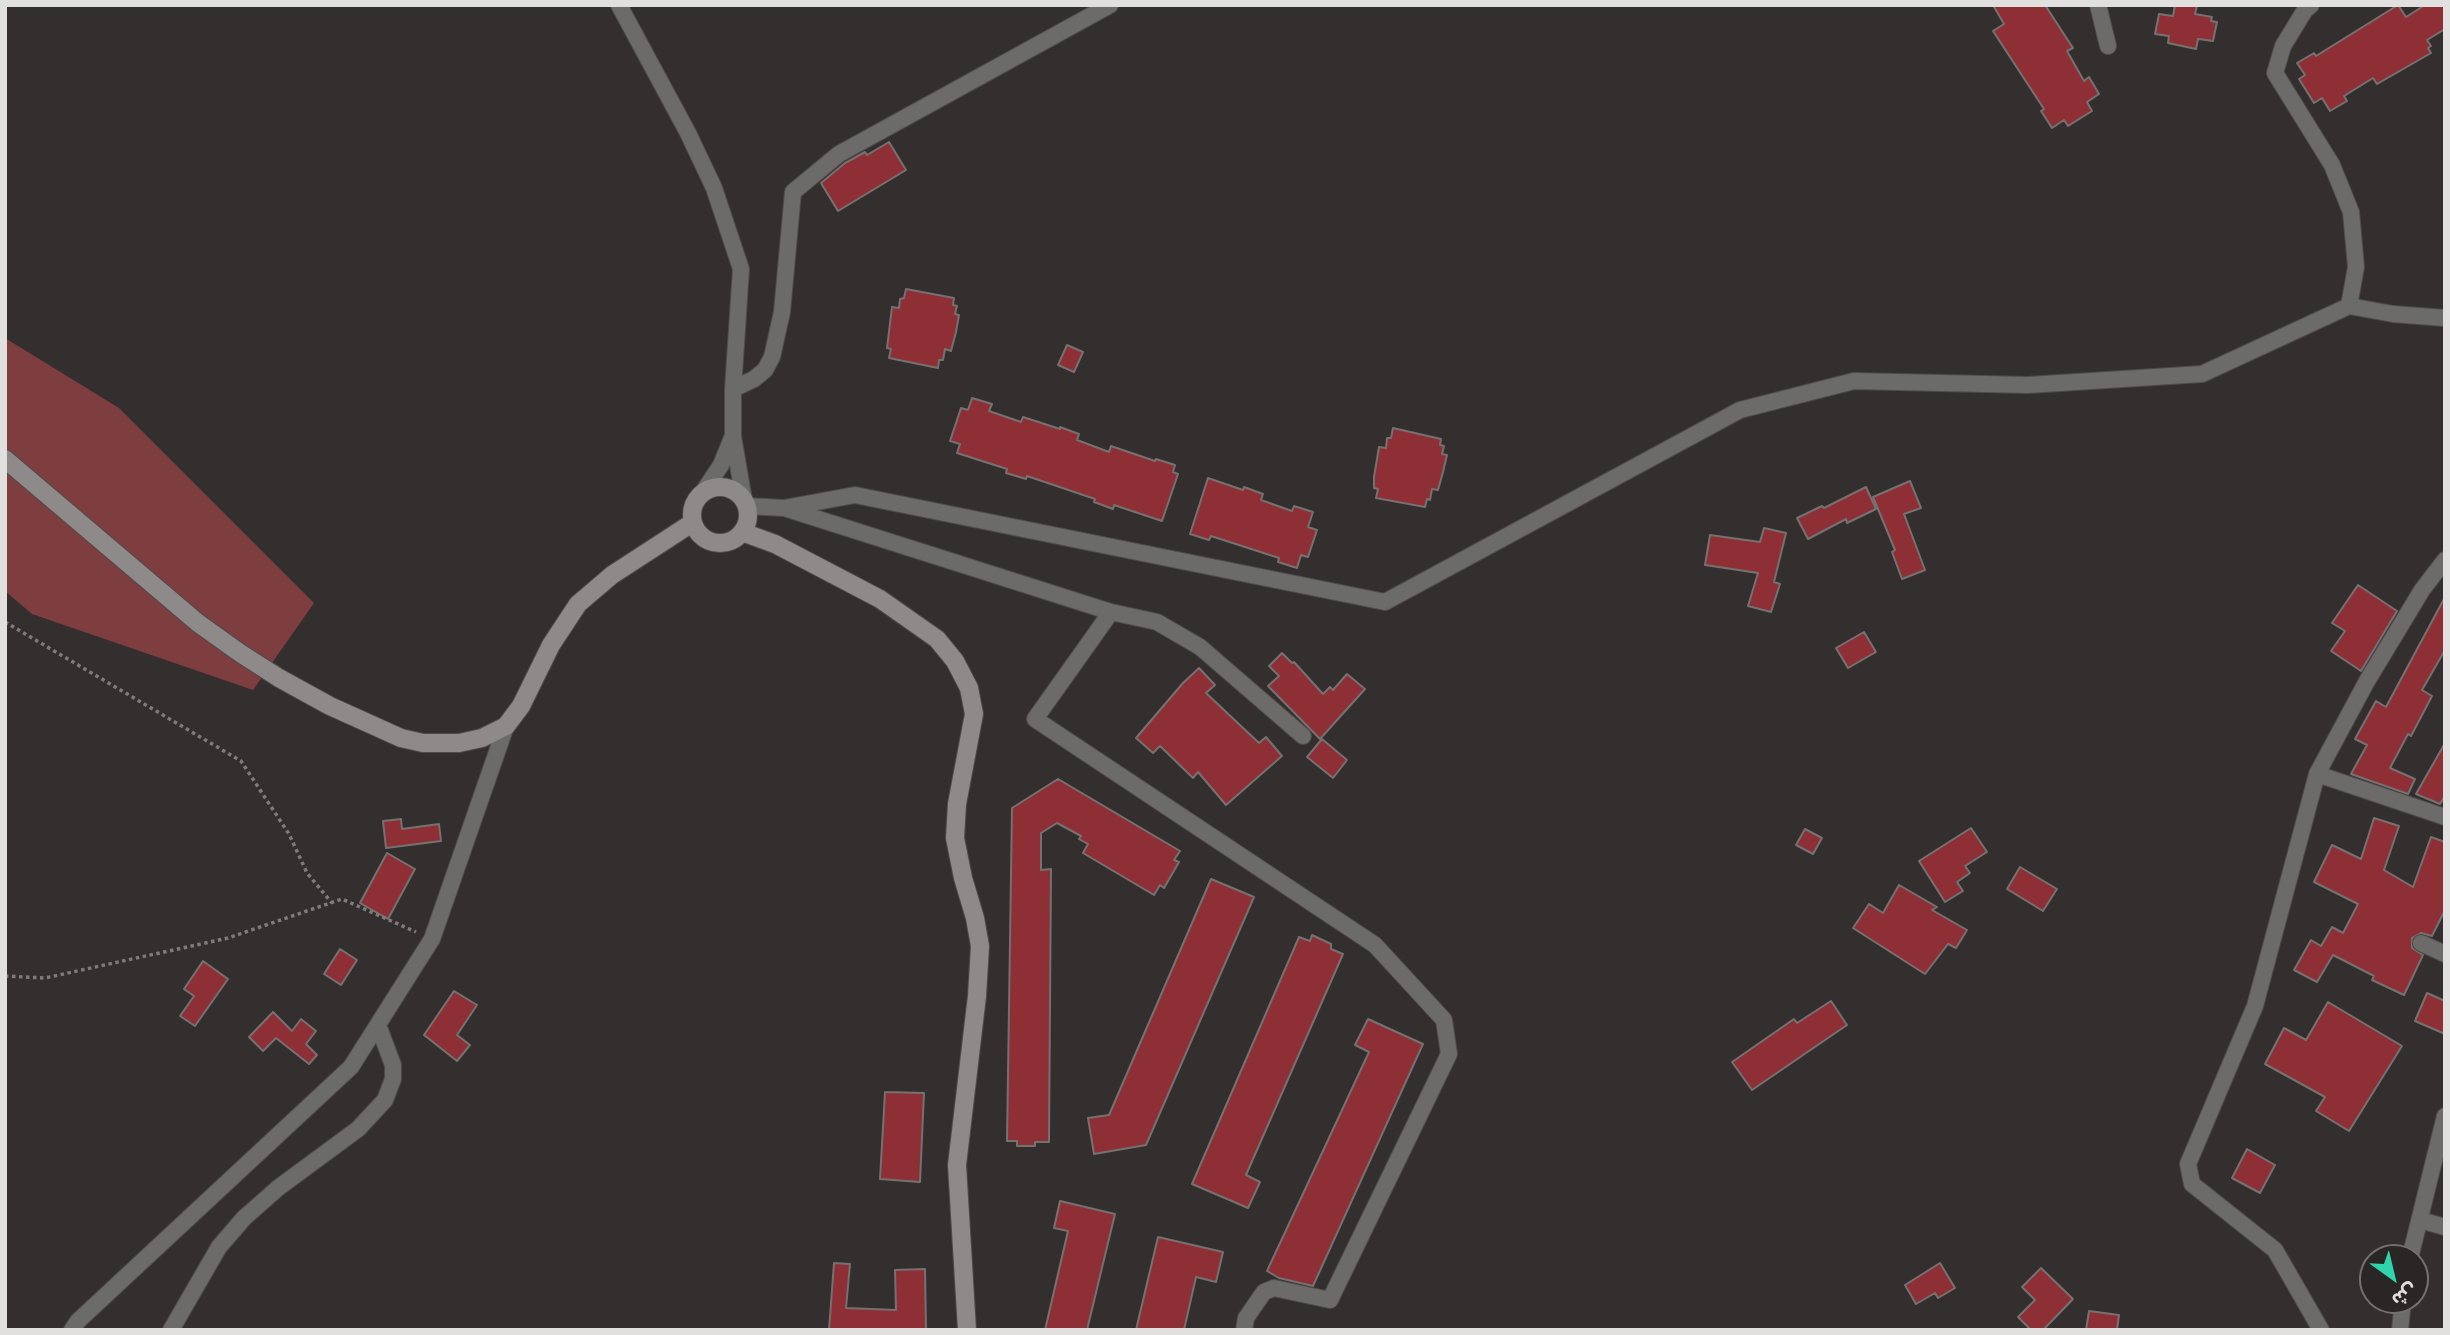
<!DOCTYPE html>
<html>
<head>
<meta charset="utf-8">
<style>
	body { margin:0 }
	#map { position:relative; width:2450px; height:1335px; overflow:hidden; background:#342f2f; font-family:Karla,"Noto Sans Arabic",sans-serif }
	canvas { display:block }
	.frame { position:absolute; inset:0; border:7px solid #e2dfdf; pointer-events:none }
	.north { position:absolute; left:2359px; top:1244px; width:70px; height:70px; box-sizing:border-box; background:#2a2625; border:2px solid #74706f; border-radius:50%; rotate:146deg; font-size:19px; font-weight:700; line-height:28px; text-align:center; color:#e2dfdf }
	.north::after { content:''; display:block; margin:auto; width:24px; height:32px; background:#2fd4aa; clip-path:polygon(50% 0,100% 100%,50% 72%,0 100%) }
</style>
</head>
<body>
<div id="map">
<canvas width="2450" height="1335"></canvas>
<div class="frame"></div>
<div class="north">ش</div>
</div>
<script>
const ctx = document.querySelector('canvas').getContext('2d');
ctx.lineJoin = 'round';
function fill(path, color) {
  ctx.fillStyle = color;
  ctx.fill(path, 'evenodd');
}
function shape(rows) {
  const path = new Path2D();
  for (const r of rows) {
    if (r.length === 3) {
      path.moveTo(r[0] + r[2], r[1]);
      path.arc(r[0], r[1], r[2], 0, 2 * Math.PI);
      continue;
    }
    path.moveTo(r[0], r[1]);
    for (let i = 2; i < r.length; i += 2) path.lineTo(r[i], r[i + 1]);
  }
  return path;
}
function stroke(path, color, width, dash) {
  ctx.strokeStyle = color;
  ctx.lineWidth = width;
  ctx.lineCap = dash ? 'butt' : 'round';
  ctx.setLineDash(dash || []);
  ctx.stroke(path);
}
const green = shape([
	[5,338,119,408,314,603,253,690,32,614,5,591]
]);
const building = shape([
	[1993,5,2045,5,2073,48,2067,51,2084,81,2089,77,2099,94,2087,102,2092,111,2068,126,2064,120,2052,128,2041,111,2044,109,1993,31,2004,24,1993,5],
	[2175,5,2197,5,2195,14,2212,17,2211,21,2217,22,2213,41,2198,39,2196,49,2168,43,2169,36,2155,34,2159,14,2173,16,2175,5],
	[2398,5,2406,17,2425,5,2445,5,2445,29,2427,40,2431,46,2428,48,2431,53,2377,84,2373,78,2344,96,2347,101,2330,111,2322,98,2314,103,2299,79,2305,75,2297,63,2314,53,2316,56,2398,5],
	[889,142,906,170,838,211,821,183,845,163,865,152,867,155,889,142],
	[906,289,954,298,953,305,957,306,955,314,959,315,956,332,951,351,945,349,943,360,939,360,938,368,889,358,891,349,887,348,892,307,899,308,900,299,904,298,906,289],
	[1067,345,1083,352,1074,372,1058,365,1067,345],
	[972,398,992,404,989,411,1021,422,1023,417,1060,429,1060,427,1079,434,1077,440,1109,452,1111,446,1155,461,1156,459,1175,465,1173,472,1178,474,1162,521,1114,505,1113,509,1094,502,1095,499,1027,476,1026,479,1006,473,1007,469,957,453,960,444,950,441,961,408,968,410,972,398],
	[1393,428,1441,439,1440,445,1444,446,1442,454,1447,455,1443,472,1438,490,1432,489,1430,500,1427,499,1425,507,1376,498,1378,489,1374,488,1374,477,1379,447,1386,448,1387,438,1391,438,1393,428],
	[1208,478,1243,490,1244,487,1263,494,1261,500,1292,511,1294,506,1313,512,1308,527,1317,530,1308,557,1301,555,1297,568,1278,562,1279,558,1211,536,1209,540,1190,534,1208,478],
	[1910,481,1921,508,1904,514,1925,570,1902,579,1892,552,1895,550,1873,497,1910,481],
	[1866,487,1876,509,1847,523,1846,519,1808,539,1797,518,1822,506,1824,508,1866,487],
	[1764,528,1786,533,1774,582,1780,584,1771,612,1748,606,1758,573,1705,565,1710,535,1760,542,1764,528],
	[2358,585,2397,611,2361,671,2331,651,2345,631,2332,623,2358,585],
	[2445,597,2445,650,2422,690,2432,696,2411,736,2408,734,2390,768,2415,779,2408,794,2351,774,2367,745,2355,739,2376,701,2386,707,2445,597],
	[1864,632,1876,652,1848,668,1836,648,1864,632],
	[1282,653,1292,663,1294,662,1323,694,1330,687,1333,690,1347,674,1365,689,1320,739,1268,686,1279,676,1269,666,1282,653],
	[1199,668,1215,685,1206,693,1259,743,1266,737,1282,756,1226,805,1198,772,1193,778,1160,746,1153,753,1136,738,1183,683,1199,668],
	[1322,739,1347,760,1333,778,1307,757,1322,739],
	[2445,743,2445,796,2440,804,2416,794,2445,743],
	[1058,779,1180,851,1174,860,1179,862,1164,888,1160,885,1154,895,1083,853,1088,844,1079,839,1081,836,1057,823,1041,833,1041,870,1051,869,1049,1142,1035,1142,1035,1146,1017,1146,1017,1141,1007,1141,1012,808,1058,779],
	[2374,818,2399,826,2384,870,2413,887,2431,837,2445,842,2445,910,2432,936,2421,933,2412,938,2412,948,2423,955,2404,995,2372,980,2374,976,2333,955,2317,982,2294,970,2311,940,2321,946,2332,927,2343,933,2358,904,2314,882,2332,845,2361,859,2374,818],
	[401,819,402,829,439,824,441,841,386,848,383,821,401,819],
	[1971,828,1987,852,1965,866,1970,873,1957,882,1963,891,1945,902,1919,861,1971,828],
	[1805,829,1822,838,1813,854,1796,845,1805,829],
	[387,853,415,869,388,919,360,903,387,853],
	[2020,867,2057,889,2043,911,2007,889,2020,867],
	[1211,879,1254,897,1146,1145,1094,1154,1088,1118,1109,1115,1211,879],
	[1899,885,1937,907,1932,910,1967,930,1956,948,1948,944,1925,974,1853,928,1869,904,1883,913,1899,885],
	[1312,935,1331,944,1331,949,1343,954,1246,1175,1260,1182,1248,1208,1192,1184,1299,937,1310,941,1312,935],
	[340,949,357,960,341,985,324,974,340,949],
	[203,961,228,979,195,1026,180,1016,194,996,184,989,203,961],
	[454,991,477,1005,457,1035,470,1045,457,1061,424,1035,454,991],
	[2427,993,2445,1001,2445,1034,2415,1021,2427,993],
	[1831,1001,1847,1025,1752,1090,1732,1062,1794,1019,1797,1023,1831,1001],
	[2328,1002,2402,1046,2349,1131,2316,1111,2325,1097,2265,1064,2284,1028,2306,1040,2328,1002],
	[273,1012,292,1031,301,1019,316,1031,306,1044,317,1055,309,1064,276,1038,263,1051,249,1037,273,1012],
	[1368,1019,1423,1044,1313,1286,1279,1278,1267,1271,1369,1052,1355,1045,1368,1019],
	[885,1092,924,1093,920,1182,880,1179,885,1092],
	[2247,1149,2275,1165,2260,1193,2232,1178,2247,1149],
	[1060,1201,1115,1214,1087,1330,1045,1330,1068,1231,1054,1228,1060,1201],
	[1158,1237,1223,1252,1216,1282,1196,1277,1184,1330,1136,1330,1158,1237],
	[834,1263,850,1264,846,1308,896,1310,895,1270,925,1269,926,1330,829,1330,834,1263],
	[1940,1263,1955,1288,1938,1298,1935,1293,1916,1304,1905,1285,1940,1263],
	[2041,1268,2073,1299,2043,1330,2031,1330,2018,1317,2035,1300,2022,1287,2041,1268],
	[2089,1311,2119,1315,2117,1330,2086,1330,2089,1311]
]);
const path = shape([
	[5,622,241,761,289,834,307,873,332,903],
	[5,976,45,978,228,938,342,899,416,932]
]);
const street = shape([
	[619,5,688,133,714,188,741,269,733,389,733,436,744,500],
	[2098,5,2108,46],
	[2349,306,2393,314,2445,318],
	[733,389,754,379,765,370,772,357,782,312,793,192,839,154,1110,5],
	[703,492,721,465,732,438],
	[747,506,784,508,1111,612,1035,719,1375,945,1444,1020,1449,1054,1330,1300,1274,1288,1264,1292,1246,1318,1244,1330],
	[784,508,855,495,1385,602,1740,410,1854,381,2028,385,2202,374,2349,306,2356,267,2351,212,2332,165,2275,73,2283,46,2305,10,2311,5],
	[1111,612,1157,622,1200,647,1303,736],
	[2317,774,2445,817],
	[2421,943,2445,954],
	[2420,1220,2445,1227],
	[2410,1258,2445,1116],
	[72,1330,78,1321,351,1067,432,939,506,726],
	[171,1330,219,1247,244,1218,278,1188,358,1129,385,1100,393,1079,393,1065,378,1025],
	[2321,1330,2275,1250,2192,1184,2188,1164,2255,1006,2317,774,2367,681,2422,590,2445,560],
	[2400,1330,2403,1300]
]);
const secondary = shape([
	[5,459,198,623,240,653,279,678,330,706,401,738,423,743,459,743,482,738,506,726,521,706,551,645,578,604,612,575,692,523],
	[720,515,28],
	[742,532,775,544,880,599,937,639,955,661,969,688,974,714,957,804,955,838,963,878,975,918,980,946,977,996,957,1165,967,1330]
]);
fill(green, '#7e3d3e');
fill(building, '#8e2f35');
stroke(building, '#767171', 2);
stroke(street, '#504b4b', 18);
stroke(secondary, '#504b4b', 20);
stroke(path, '#7f7b7b', 3.5, [3.5, 3.5]);
stroke(street, '#6d6a6a', 16);
stroke(secondary, '#8e8a8a', 18);
</script>
</body>
</html>
